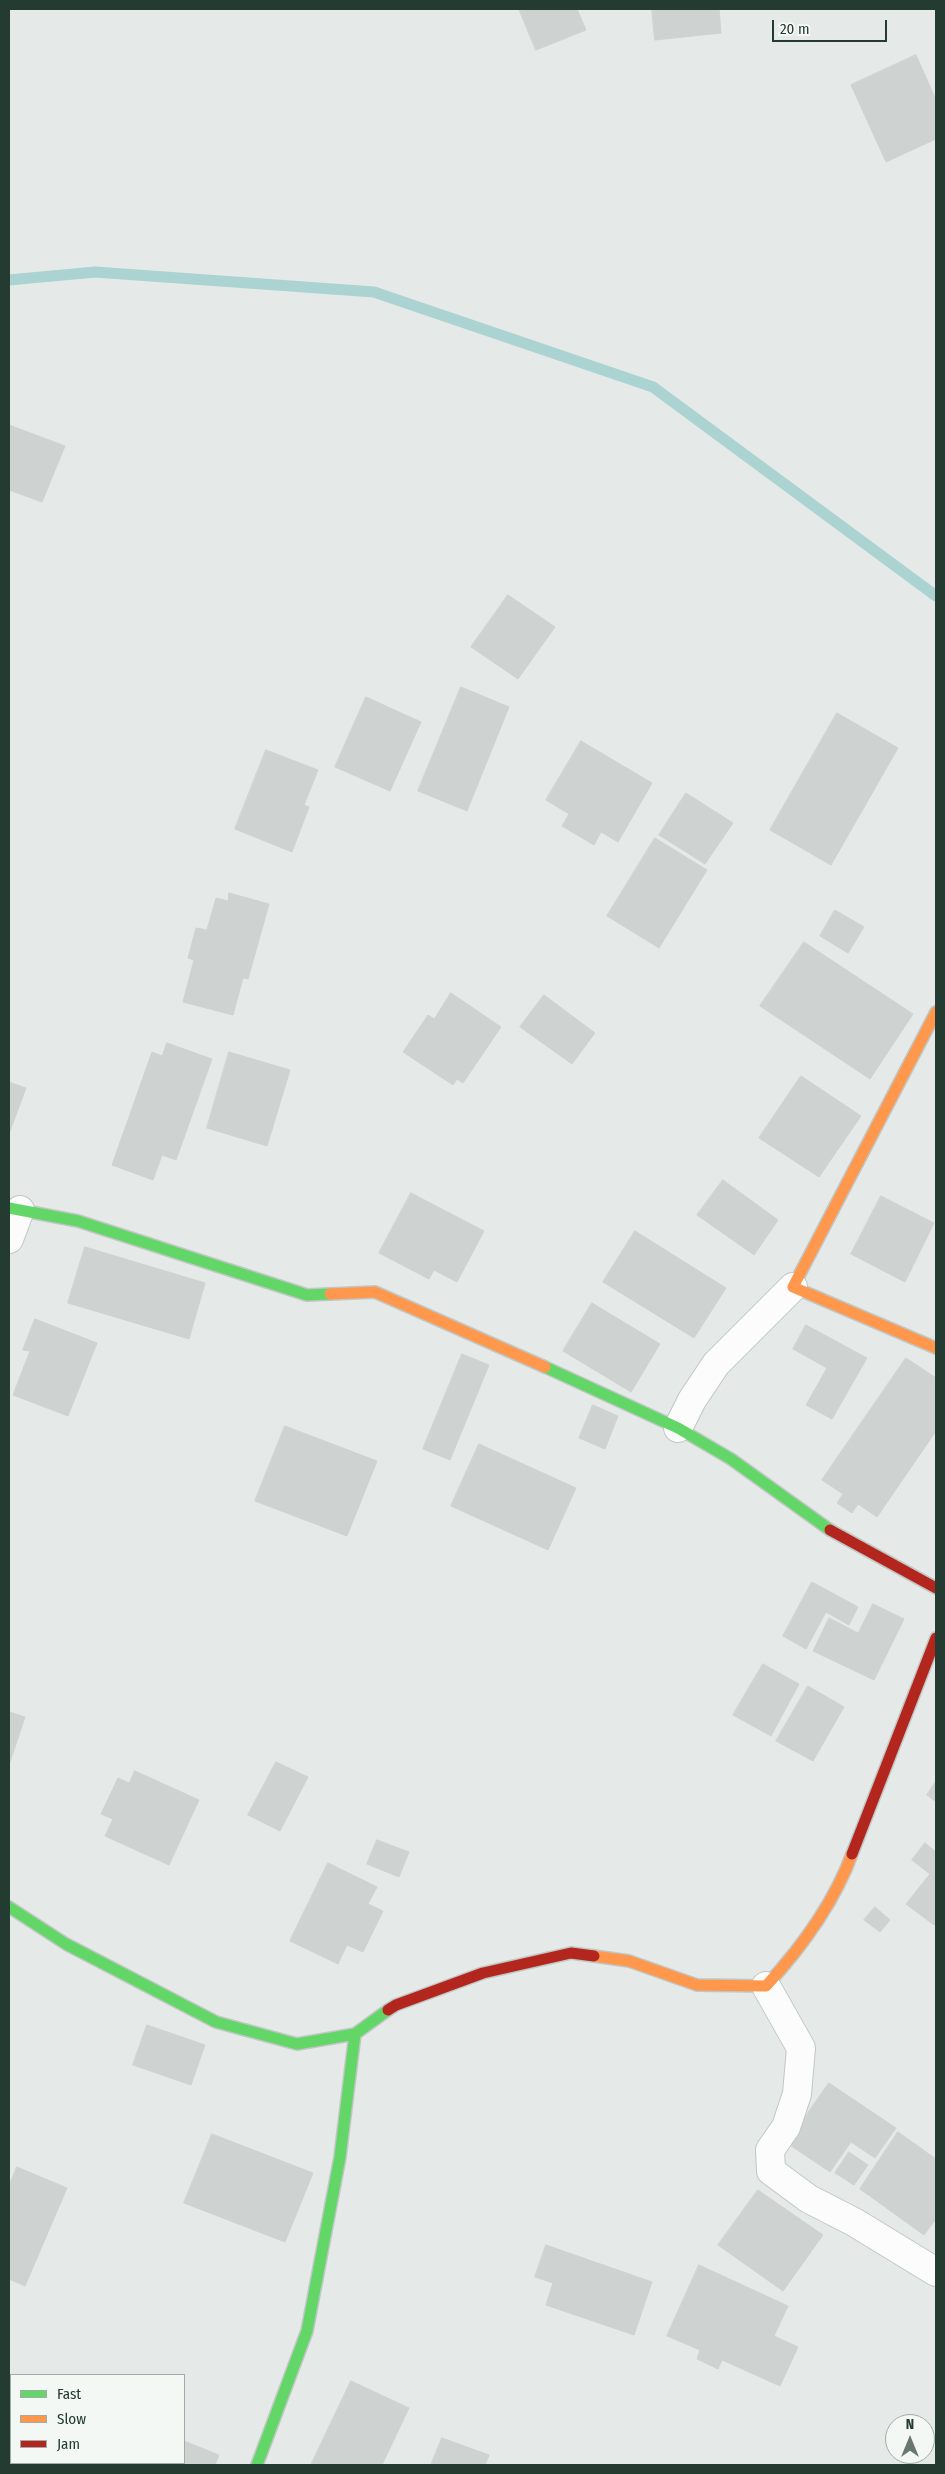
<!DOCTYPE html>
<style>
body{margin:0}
#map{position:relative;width:945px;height:2474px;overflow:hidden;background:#e5e9e7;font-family:"Fira Sans Condensed",sans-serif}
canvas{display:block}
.frame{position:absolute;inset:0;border:10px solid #243b31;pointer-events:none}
.legend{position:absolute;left:10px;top:2374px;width:175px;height:90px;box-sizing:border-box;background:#f3f8f5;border:1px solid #a0aca7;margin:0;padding:6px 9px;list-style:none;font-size:15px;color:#243b31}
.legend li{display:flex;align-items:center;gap:10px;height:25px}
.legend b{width:25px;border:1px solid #a0aca7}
.north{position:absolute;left:885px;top:2414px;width:50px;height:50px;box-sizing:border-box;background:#f3f8f5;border:1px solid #a0aca7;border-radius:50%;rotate:0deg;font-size:14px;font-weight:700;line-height:20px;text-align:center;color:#243b31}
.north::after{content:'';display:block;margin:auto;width:18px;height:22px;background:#687871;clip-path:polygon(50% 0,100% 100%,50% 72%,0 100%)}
.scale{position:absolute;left:772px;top:20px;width:115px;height:22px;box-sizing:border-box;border:2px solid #243b31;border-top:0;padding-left:6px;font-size:15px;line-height:18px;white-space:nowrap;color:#243b31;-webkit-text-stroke:4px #f3f8f5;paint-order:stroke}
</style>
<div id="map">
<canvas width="945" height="2474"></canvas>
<div class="frame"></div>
<ul class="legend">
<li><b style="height:6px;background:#63d668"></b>Fast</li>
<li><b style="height:6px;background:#ff974d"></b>Slow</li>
<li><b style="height:6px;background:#b3261e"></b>Jam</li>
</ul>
<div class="north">N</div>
<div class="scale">20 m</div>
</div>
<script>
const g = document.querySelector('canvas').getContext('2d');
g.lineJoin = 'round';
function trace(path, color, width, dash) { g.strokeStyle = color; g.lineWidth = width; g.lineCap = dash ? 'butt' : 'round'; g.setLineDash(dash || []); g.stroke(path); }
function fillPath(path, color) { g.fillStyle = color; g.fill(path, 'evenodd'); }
trace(new Path2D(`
 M 9,280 L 95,272 L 374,292 L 653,387 L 936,596`), '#aad3d2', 11);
const building = new Path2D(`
 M 519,9 L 577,9 L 586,30 L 536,50 Z
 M 652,9 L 719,9 L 721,33 L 655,40 Z
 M 916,55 L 936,100 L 936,139 L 886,162 L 851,85 Z
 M 9,425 L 65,446 L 42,502 L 9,490 Z
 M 508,595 L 555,627 L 518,679 L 471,647 Z
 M 461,687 L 509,707 L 467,811 L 418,791 Z
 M 366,697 L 421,722 L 390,791 L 335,767 Z
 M 837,713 L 898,748 L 831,865 L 770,830 Z
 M 581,741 L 652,783 L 618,842 L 601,832 L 594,845 L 562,826 L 569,814 L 546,800 Z
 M 266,750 L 318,770 L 304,805 L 309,807 L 292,852 L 235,829 Z
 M 686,793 L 733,823 L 705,864 L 659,835 Z
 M 655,838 L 707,870 L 659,948 L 607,916 Z
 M 229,893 L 269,904 L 248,979 L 243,978 L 233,1015 L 183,1002 L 194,960 L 188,958 L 196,928 L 207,930 L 216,898 L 228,901 Z
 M 835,910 L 864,927 L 848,953 L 820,936 Z
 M 804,942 L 913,1014 L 870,1079 L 760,1006 Z
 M 451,993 L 501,1027 L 463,1083 L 457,1079 L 453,1085 L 403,1052 L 428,1015 L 434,1019 Z
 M 544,995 L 595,1033 L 572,1064 L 520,1027 Z
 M 167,1043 L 212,1059 L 176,1160 L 162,1155 L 153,1180 L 112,1165 L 152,1052 L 162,1056 Z
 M 229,1052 L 290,1070 L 267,1146 L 207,1128 Z
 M 801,1076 L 861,1116 L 819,1177 L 759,1138 Z
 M 9,1082 L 26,1088 L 9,1134 Z
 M 723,1180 L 778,1220 L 754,1255 L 697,1215 Z
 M 411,1193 L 484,1231 L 457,1282 L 434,1270 L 429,1279 L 379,1253 Z
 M 881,1196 L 934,1223 L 905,1282 L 851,1254 Z
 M 635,1231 L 726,1288 L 694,1338 L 603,1282 Z
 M 85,1247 L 205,1283 L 189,1339 L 68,1303 Z
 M 592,1303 L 660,1344 L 631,1392 L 563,1351 Z
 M 35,1319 L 97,1343 L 68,1416 L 13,1395 L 30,1351 L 23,1350 Z
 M 806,1325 L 867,1358 L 832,1419 L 806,1405 L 827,1368 L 793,1349 Z
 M 462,1354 L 489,1365 L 450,1460 L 423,1449 Z
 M 906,1358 L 936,1378 L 936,1431 L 877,1517 L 858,1504 L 852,1513 L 837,1503 L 843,1494 L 822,1480 Z
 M 593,1405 L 618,1416 L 605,1449 L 579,1438 Z
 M 285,1426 L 377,1461 L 347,1536 L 255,1501 Z
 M 479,1444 L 576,1488 L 548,1550 L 451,1506 Z
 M 812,1582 L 858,1607 L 849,1625 L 826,1612 L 806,1649 L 783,1636 Z
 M 873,1604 L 904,1619 L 874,1680 L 813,1651 L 829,1618 L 858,1633 Z
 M 763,1664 L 799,1684 L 771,1736 L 733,1715 Z
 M 808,1686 L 844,1707 L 813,1761 L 776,1741 Z
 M 9,1712 L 25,1717 L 9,1765 Z
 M 276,1762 L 308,1777 L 280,1831 L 248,1815 Z
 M 135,1771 L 199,1800 L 169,1865 L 105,1836 L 113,1819 L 101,1814 L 118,1778 L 129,1783 Z
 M 936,1781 L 936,1802 L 927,1795 Z
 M 377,1840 L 409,1852 L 399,1877 L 367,1864 Z
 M 925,1843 L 936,1852 L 936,1923 L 934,1925 L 906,1904 L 930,1874 L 912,1860 Z
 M 328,1863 L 377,1887 L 368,1904 L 383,1911 L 363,1952 L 347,1945 L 338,1964 L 290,1941 Z
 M 875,1907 L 890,1920 L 880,1932 L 864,1920 Z
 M 147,2025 L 205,2045 L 191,2085 L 133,2065 Z
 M 829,2083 L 896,2128 L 875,2158 L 851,2142 L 830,2172 L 787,2143 Z
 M 898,2132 L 936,2159 L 936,2219 L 924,2235 L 860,2189 Z
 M 212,2134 L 313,2173 L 285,2242 L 184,2203 Z
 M 849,2152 L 868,2165 L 854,2185 L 835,2173 Z
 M 17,2167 L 67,2188 L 25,2286 L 9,2279 L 9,2186 Z
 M 758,2190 L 823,2235 L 783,2291 L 718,2245 Z
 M 546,2245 L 652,2282 L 634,2335 L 546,2305 L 553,2283 L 535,2277 Z
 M 699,2265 L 788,2306 L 774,2336 L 798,2347 L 780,2386 L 722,2360 L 718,2369 L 697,2359 L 700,2350 L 667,2336 Z
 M 351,2381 L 409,2408 L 382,2465 L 311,2465 Z
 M 11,2433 L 11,2463 L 80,2463 L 79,2465 L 9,2465 L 9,2440 Z
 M 442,2438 L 489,2455 L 485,2465 L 431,2465 Z
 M 184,2441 L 219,2455 L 215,2465 L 140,2465 L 141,2463 L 184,2463 Z`);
fillPath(building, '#ced2d0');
trace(building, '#ced2d0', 1);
const street = new Path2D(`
 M 9,1239 L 20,1210
 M 678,1428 L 692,1400 L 716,1364 L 793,1287
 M 766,1986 L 801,2048 L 797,2094 L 786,2127 L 770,2150 L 771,2171 L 809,2199 L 854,2222 L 936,2272`);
const fast = new Path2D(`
 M 9,1208 L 78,1221 L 307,1295 L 330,1294
 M 545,1367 L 678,1428 L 731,1459 L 830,1530
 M 9,1907 L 66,1944 L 216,2022 L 297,2044 L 355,2034 L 388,2010
 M 257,2465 L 307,2331 L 340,2157 L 355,2034`);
const slow = new Path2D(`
 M 936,1012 L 793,1287 L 936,1348
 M 330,1294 L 375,1292 L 545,1367
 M 594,1956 L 629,1961 L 697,1985 L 766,1986 C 801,1948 834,1903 852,1854`);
const jam = new Path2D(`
 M 830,1530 L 936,1588
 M 852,1854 L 936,1638
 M 388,2010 L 396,2005 L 483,1973 L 571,1953 L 594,1956`);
trace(street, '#c2c6c4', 30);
trace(fast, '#c0c7c4', 14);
trace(slow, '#c0c7c4', 14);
trace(jam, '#c0c7c4', 14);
trace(street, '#fbfcfb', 28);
trace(fast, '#63d668', 11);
trace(slow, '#ff974d', 11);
trace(jam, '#b3261e', 11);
</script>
